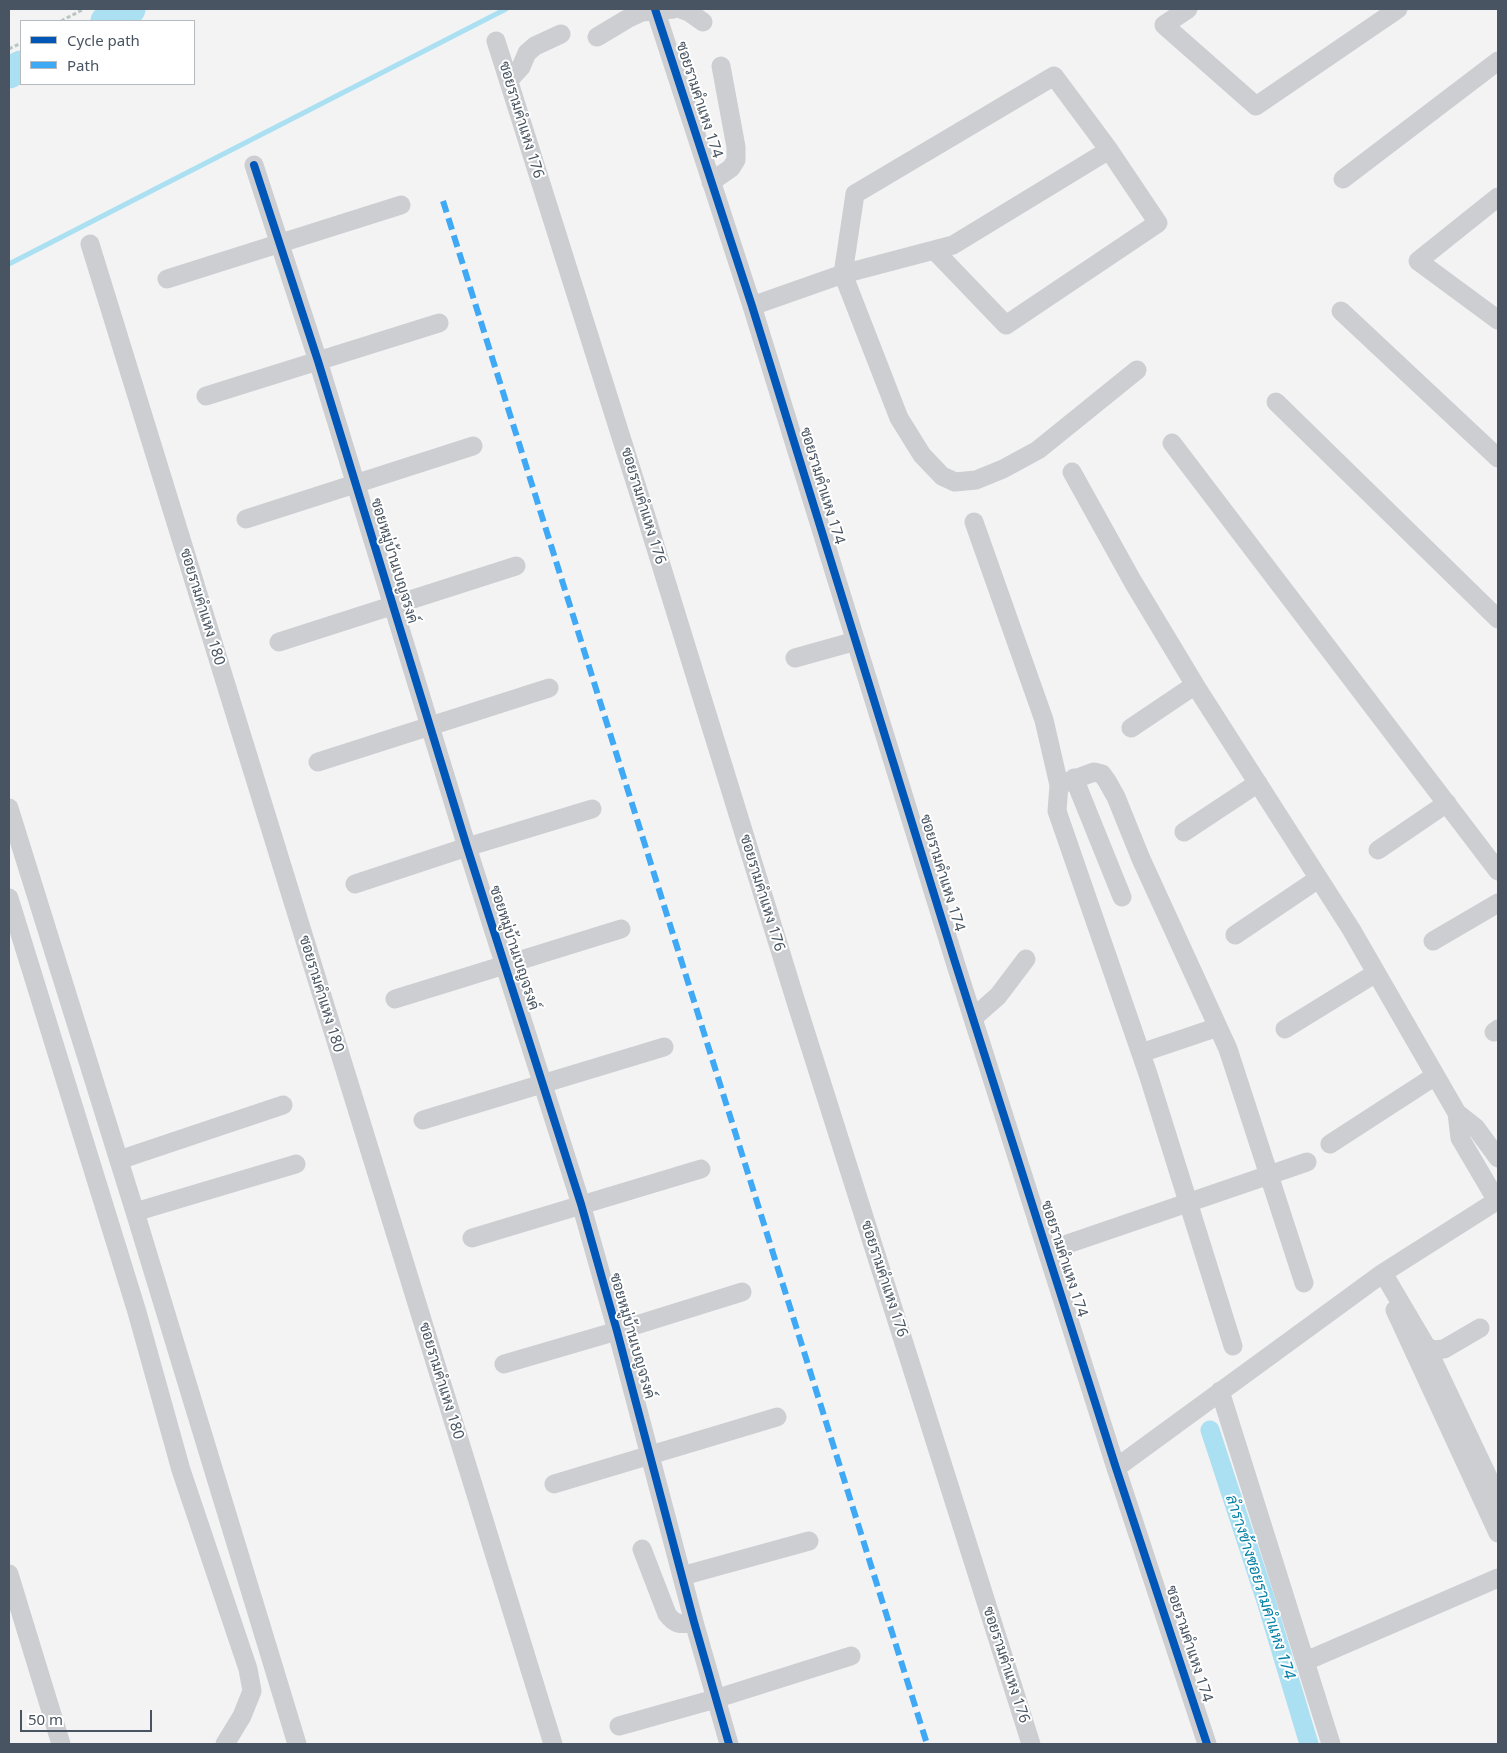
<!DOCTYPE html>
<meta charset="utf-8">
<style>
body{margin:0}
#map{position:relative;width:1507px;height:1753px;overflow:hidden;background:#f3f3f3;font-family:"Noto Sans",sans-serif}
canvas{display:block}
.frame{position:absolute;inset:0;border:10px solid #485461;pointer-events:none}
.legend{position:absolute;left:20px;top:20px;width:175px;height:65px;box-sizing:border-box;background:#fff;border:1px solid #b6bbc0;margin:0;padding:6px 9px;list-style:none;font-size:15px;color:#485461}
.legend li{display:flex;align-items:center;gap:10px;height:25px}
.legend b{width:25px;border:1px solid #b6bbc0}
.scale{position:absolute;left:20px;top:1710px;width:132px;height:22px;box-sizing:border-box;border:2px solid #485461;border-top:0;padding-left:6px;font-size:15px;line-height:18px;white-space:nowrap;color:#485461;-webkit-text-stroke:4px #fff;paint-order:stroke}
</style>
<div id="map">
<canvas width="1507" height="1753"></canvas>
<div class="frame"></div>
<ul class="legend">
<li><b style="height:6px;background:#0057b8"></b>Cycle path</li>
<li><b style="height:6px;background:#3fa9f5"></b>Path</li>
</ul>
<div class="scale">50 m</div>
</div>
<script>
const g = document.querySelector('canvas').getContext('2d');
g.lineJoin = 'round';
function trace(path, color, width, dash) { g.strokeStyle = color; g.lineWidth = width; g.lineCap = dash ? 'butt' : 'round'; g.setLineDash(dash || []); g.stroke(path); }
function write(font, color, halo, rows, align = 'center') {
  g.font = font + ' "Noto Sans",Sarabun,sans-serif'; g.lineWidth = 4; g.setLineDash([]); g.textBaseline = 'middle'; g.strokeStyle = halo; g.fillStyle = color; for (const [text, x, y, turn = 0] of rows) {
    g.save(); g.translate(x, y); g.rotate((+turn || 0) * Math.PI / 180); g.textAlign = isNaN(turn) ? turn : align; if (halo) g.strokeText(text, 0, 0); g.fillText(text, 0, 0); g.restore();
  }
}
trace(new Path2D(`
 M 9,264 L 506,9`), '#aae0f2', 5);
trace(new Path2D(`
 M 1210,1430 L 1266,1601 L 1309,1744`), '#aae0f2', 19);
trace(new Path2D(`
 M 106,21 L 130,9
 M 9,73 L 21,66`), '#aae0f2', 31);
trace(new Path2D(`
 M 61,21 L 84,9
 M 9,49 L 21,43`), '#b9c6c3', 3, [4, 2.5]);
trace(new Path2D(`
 M 655,9 L 752,306 L 955,962 L 1116,1468 L 1207,1744
 M 681,9 L 689,12 L 703,22
 M 1188,9 L 1164,25 L 1256,106 L 1398,9
 M 597,37 L 627,19 L 642,12 L 674,9
 M 496,41 L 645,513 L 796,1002 L 1031,1744
 M 1054,76 L 1109,150 L 953,245 L 843,274 L 855,194 Z
 M 509,80 L 521,67 L 527,53 L 535,46 L 561,34
 M 254,165 L 318,361 L 467,847 L 581,1204 L 617,1331 L 694,1622 L 729,1744
 M 1343,179 L 1498,61
 M 711,182 L 731,168 L 736,160 L 736,147 L 721,66
 M 1498,197 L 1418,261 L 1498,320
 M 90,244 L 553,1744
 M 934,250 L 1006,325 L 1158,223 L 1109,150
 M 167,279 L 401,205
 M 752,306 L 843,274 L 899,418 L 922,455 L 942,476 L 955,482 L 976,480 L 1003,469 L 1038,450 L 1137,370
 M 1341,311 L 1498,458
 M 206,396 L 439,323
 M 1276,402 L 1498,619
 M 1172,443 L 1498,871
 M 1072,472 L 1133,582 L 1195,685 L 1351,929 L 1457,1113 L 1476,1128 L 1498,1158
 M 246,519 L 473,446
 M 974,522 L 1044,720 L 1059,785 L 1057,811 L 1148,1074 L 1233,1346
 M 279,642 L 516,566
 M 795,658 L 856,641
 M 1131,728 L 1195,685
 M 318,762 L 549,688
 M 1074,778 L 1122,897
 M 1059,785 L 1094,772 L 1102,774 L 1107,781 L 1116,797 L 1141,859 L 1228,1049 L 1304,1283
 M 9,808 L 135,1212 L 297,1744
 M 1184,832 L 1258,783
 M 1378,850 L 1447,803
 M 355,884 L 467,847 L 592,809
 M 9,898 L 137,1312 L 181,1470 L 248,1669 L 252,1691 L 242,1716 L 225,1744
 M 1235,935 L 1318,879
 M 1433,941 L 1498,903
 M 395,999 L 621,929
 M 973,1018 L 998,996 L 1026,959
 M 1285,1029 L 1376,973
 M 1494,1032 L 1498,1029
 M 1141,1053 L 1218,1027
 M 1457,1113 L 1460,1138 L 1497,1201
 M 423,1120 L 664,1047
 M 1330,1144 L 1435,1076
 M 119,1160 L 283,1105
 M 135,1212 L 296,1164
 M 472,1238 L 701,1169
 M 1047,1251 L 1307,1162
 M 1383,1273 L 1426,1346 L 1433,1350 L 1444,1349 L 1480,1328
 M 1395,1310 L 1498,1533
 M 1426,1346 L 1498,1498
 M 504,1364 L 617,1331 L 742,1292
 M 1220,1391 L 1331,1744
 M 1116,1468 L 1383,1273 L 1498,1200
 M 554,1484 L 777,1417
 M 642,1549 L 667,1614 C 675,1625 681,1625 694,1622
 M 9,1574 L 61,1744
 M 682,1576 L 809,1541
 M 1306,1661 L 1498,1578
 M 619,1726 L 715,1699 L 851,1656`), '#ccced2', 19);
trace(new Path2D(`
 M 443,201 L 927,1744`), '#3fa9f5', 6, [12, 6]);
trace(new Path2D(`
 M 655,9 L 752,306 L 955,962 L 1116,1468 L 1207,1744
 M 254,165 L 318,361 L 467,847 L 581,1204 L 617,1331 L 694,1622 L 729,1744`), '#0057b8', 8);
write('15px', '#485461', '#fff', [
 ["ซอยรามคำแหง 174",699,100,72],
 ["ซอยรามคำแหง 176",521,120,73],
 ["ซอยรามคำแหง 174",822,486,73],
 ["ซอยรามคำแหง 176",643,506,73],
 ["ซอยหมู่บ้านเบญจรงค์",394,561,73],
 ["ซอยรามคำแหง 180",202,607,73],
 ["ซอยรามคำแหง 174",942,873,73],
 ["ซอยรามคำแหง 176",762,893,73],
 ["ซอยหมู่บ้านเบญจรงค์",514,948,72],
 ["ซอยรามคำแหง 180",321,994,73],
 ["ซอยรามคำแหง 174",1064,1259,72],
 ["ซอยรามคำแหง 176",884,1279,72],
 ["ซอยหมู่บ้านเบญจรงค์",632,1336,74],
 ["ซอยรามคำแหง 180",441,1381,73],
 ["ซอยรามคำแหง 174",1189,1644,72],
 ["ซอยรามคำแหง 176",1006,1665,72]
]);
write('italic 16px', '#0580a7', '#fff', [
 ["ลำรางข้างซอยรามคำแหง 174",1260,1587,72]
]);
</script>
